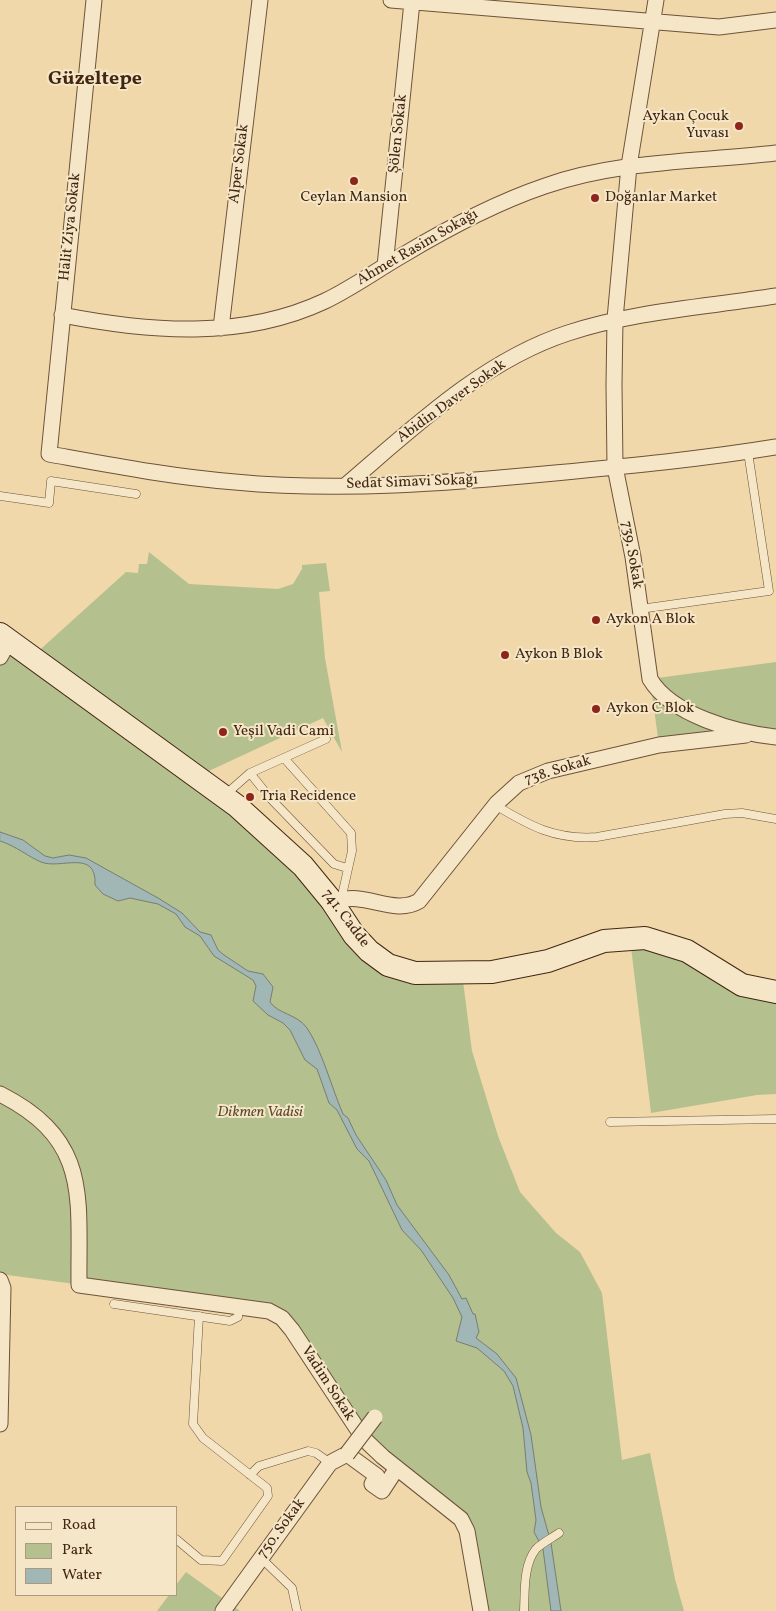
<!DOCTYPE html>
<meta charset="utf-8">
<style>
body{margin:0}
#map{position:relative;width:776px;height:1611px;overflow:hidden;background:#f0d8ab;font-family:Vollkorn,serif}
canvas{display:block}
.legend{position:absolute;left:15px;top:1506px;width:162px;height:90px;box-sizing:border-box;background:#f5e6c8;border:1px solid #ad997f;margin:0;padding:6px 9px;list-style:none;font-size:15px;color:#422611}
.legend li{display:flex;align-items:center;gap:10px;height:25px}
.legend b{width:25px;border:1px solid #ad997f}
</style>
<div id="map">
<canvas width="776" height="1611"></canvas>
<ul class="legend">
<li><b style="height:6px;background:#f5e6c8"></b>Road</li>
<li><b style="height:14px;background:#b4c08e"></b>Park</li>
<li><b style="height:14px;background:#a0b7b5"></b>Water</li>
</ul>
</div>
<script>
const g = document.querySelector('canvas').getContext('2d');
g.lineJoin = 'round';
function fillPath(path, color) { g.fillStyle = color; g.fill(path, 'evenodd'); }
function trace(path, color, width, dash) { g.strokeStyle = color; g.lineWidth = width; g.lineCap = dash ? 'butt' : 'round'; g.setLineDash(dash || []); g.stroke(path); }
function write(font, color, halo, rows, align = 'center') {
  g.font = font + ' Vollkorn,serif'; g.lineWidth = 4; g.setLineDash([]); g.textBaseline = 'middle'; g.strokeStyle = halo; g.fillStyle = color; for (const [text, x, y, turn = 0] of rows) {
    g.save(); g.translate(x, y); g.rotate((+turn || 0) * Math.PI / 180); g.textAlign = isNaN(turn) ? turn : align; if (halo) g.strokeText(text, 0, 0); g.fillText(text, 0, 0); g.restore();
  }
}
fillPath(new Path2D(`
 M 149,552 L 189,584 L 278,589 L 293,584 L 302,569 L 302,565 L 326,563 L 330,591 L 319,592 L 325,658 L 342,752 L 323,718 L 198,776 L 223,796 L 369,951 L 462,973 L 472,1051 L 498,1136 L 520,1192 L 556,1233 L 580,1252 L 602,1293 L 622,1460 L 650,1453 L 675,1579 L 684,1611 L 481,1611 L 467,1531 L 383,1457 L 281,1318 L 90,1286 L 0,1274 L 0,634 L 33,656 L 126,572 L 138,573 L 139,564 L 147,564 Z
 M 776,662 L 776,737 L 659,745 L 650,679 Z
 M 630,939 L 776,992 L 776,1094 L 757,1095 L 651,1113 Z
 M 186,1572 L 240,1611 L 157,1611 L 169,1595 L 176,1595 L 176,1585 Z`), '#b4c08e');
const water = new Path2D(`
 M 0,832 L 23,840 L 45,856 L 53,858 L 69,855 L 86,858 L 158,898 L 182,913 L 200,932 L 211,935 L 218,950 L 224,955 L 248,971 L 263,974 L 273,987 L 270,1002 C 278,1014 297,1014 307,1028 C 322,1050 332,1089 343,1114 L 348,1118 L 356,1135 L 386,1180 L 397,1205 L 449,1275 L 462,1299 L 466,1298 L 473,1314 L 475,1314 L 479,1332 L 476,1338 L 497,1354 L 516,1378 L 531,1435 L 541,1507 L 551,1543 L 561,1611 L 551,1611 L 543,1549 L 534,1532 L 536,1520 L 531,1483 L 527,1472 L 523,1428 L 513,1386 L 504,1371 L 477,1348 L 456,1341 L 462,1317 L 453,1298 L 421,1250 L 402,1230 L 369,1161 L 357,1149 L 337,1110 L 329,1103 L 317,1069 L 305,1060 L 290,1030 L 283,1023 L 268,1015 L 253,1001 L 256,986 L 253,980 L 214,956 L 200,936 L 185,927 L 176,914 L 158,904 L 130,898 L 118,901 L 103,894 L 95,885 C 97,848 60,870 41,862 C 27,856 16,846 0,841 Z`);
fillPath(water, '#a0b7b5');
trace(water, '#7a7d73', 1);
const lane = new Path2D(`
 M 0,496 L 49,503 L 51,481 L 136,494
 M 640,609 L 769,591 L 748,452
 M 284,758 L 351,833 L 352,851 L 341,900
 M 250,773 L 270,798 L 334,864 L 347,868
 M 225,795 L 250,773 L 326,739
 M 495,805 C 530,826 555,840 597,837 L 725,814 L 742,813 L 776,819
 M 610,1122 L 776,1119
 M 114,1304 L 230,1321 L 238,1317 L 239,1307
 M 250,1475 L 259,1466 L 308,1451 L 316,1453 L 330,1463
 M 176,1539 L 201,1560 L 222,1561 L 268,1496 L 267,1488 L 203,1438 L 193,1424 L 199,1316
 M 261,1558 L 292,1588 L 297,1611
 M 524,1611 C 525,1592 523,1565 536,1549 C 542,1543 552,1538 559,1533`);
const street = new Path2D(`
 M 94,0 L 49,454 C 110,465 172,477 235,482 C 341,492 449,483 555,473 C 629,466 703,459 776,447
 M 391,0 L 719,27 L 776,20
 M 656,0 L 629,166 L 615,319 L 614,385 L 615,467 L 633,557 L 650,679 C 671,715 737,733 776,737
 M 385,266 L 412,2
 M 62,315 C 149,332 242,340 325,301 C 352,288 377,270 403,255 C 448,228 495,203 545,186 C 619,160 699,162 776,153
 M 221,328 L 260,0
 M 345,486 C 412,429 482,361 568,333 C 635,311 707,307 776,296
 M 0,657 L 10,639
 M 334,907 L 338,901 C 364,891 394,916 419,901 L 497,803 L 519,783 L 548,771 L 659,745 L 746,735
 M 0,1094 C 91,1140 78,1197 79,1285 L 269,1311 L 282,1318 L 292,1330 L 364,1439 L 383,1457 L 461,1519 L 467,1531 L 481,1611
 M 0,1280 L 3,1288 L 0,1424
 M 223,1611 L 330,1463 L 347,1454 L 377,1476 L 372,1484 L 382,1491 L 397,1468`);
const secondary = new Path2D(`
 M 0,634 L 237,806 L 303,866 L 331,900 L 354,935 L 369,951 L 388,965 L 415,973 L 492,972 L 548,961 L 604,941 L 645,938 L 687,951 L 742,985 L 776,992`);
trace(lane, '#6e5238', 9);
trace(street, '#6e5238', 17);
trace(secondary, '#422611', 24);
trace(lane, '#f5e6c8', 8);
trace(street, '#f5e6c8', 15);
trace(secondary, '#f5e6c8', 22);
const streetBridge = new Path2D(`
 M 347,1454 L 375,1417`);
trace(streetBridge, '#6e5238', 17, []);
trace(streetBridge, '#f5e6c8', 15);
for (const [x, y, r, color] of [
 [739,126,5,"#8f2418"],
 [354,181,5,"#8f2418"],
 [595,198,5,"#8f2418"],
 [596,620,5,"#8f2418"],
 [505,655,5,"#8f2418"],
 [596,709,5,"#8f2418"],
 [223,732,5,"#8f2418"],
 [250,797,5,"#8f2418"]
]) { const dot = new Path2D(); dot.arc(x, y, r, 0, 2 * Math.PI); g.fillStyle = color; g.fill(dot); trace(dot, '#f5e6c8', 2); }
write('15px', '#422611', '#f5e6c8', [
 ["Aykan Çocuk",729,117,"right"],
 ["Yuvası",729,134,"right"],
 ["Ceylan Mansion",354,198,"center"],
 ["Doğanlar Market",605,198],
 ["Aykon A Blok",606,620],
 ["Aykon B Blok",515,655],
 ["Aykon C Blok",606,709],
 ["Yeşil Vadi Cami",233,732],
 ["Tria Recidence",260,797]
], 'left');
write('15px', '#422611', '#f5e6c8', [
 ["Şölen Sokak",399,134,-84],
 ["Alper Sokak",240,164,-83],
 ["Halit Ziya Sokak",71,227,-84],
 ["Ahmet Rasim Sokağı",418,248,-30],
 ["Abidin Daver Sokak",452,402,-36],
 ["Sedat Simavi Sokağı",412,483,-2],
 ["739. Sokak",631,555,80],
 ["738. Sokak",558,771,-17],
 ["741. Cadde",345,919,53],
 ["Vadim Sokak",327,1384,57],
 ["750. Sokak",282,1529,-54]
]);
write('italic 15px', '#5e4c30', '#f5e6c8', [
 ["Dikmen Vadisi",260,1113]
]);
write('bold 20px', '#422611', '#f5e6c8', [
 ["Güzeltepe",95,80]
]);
</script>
